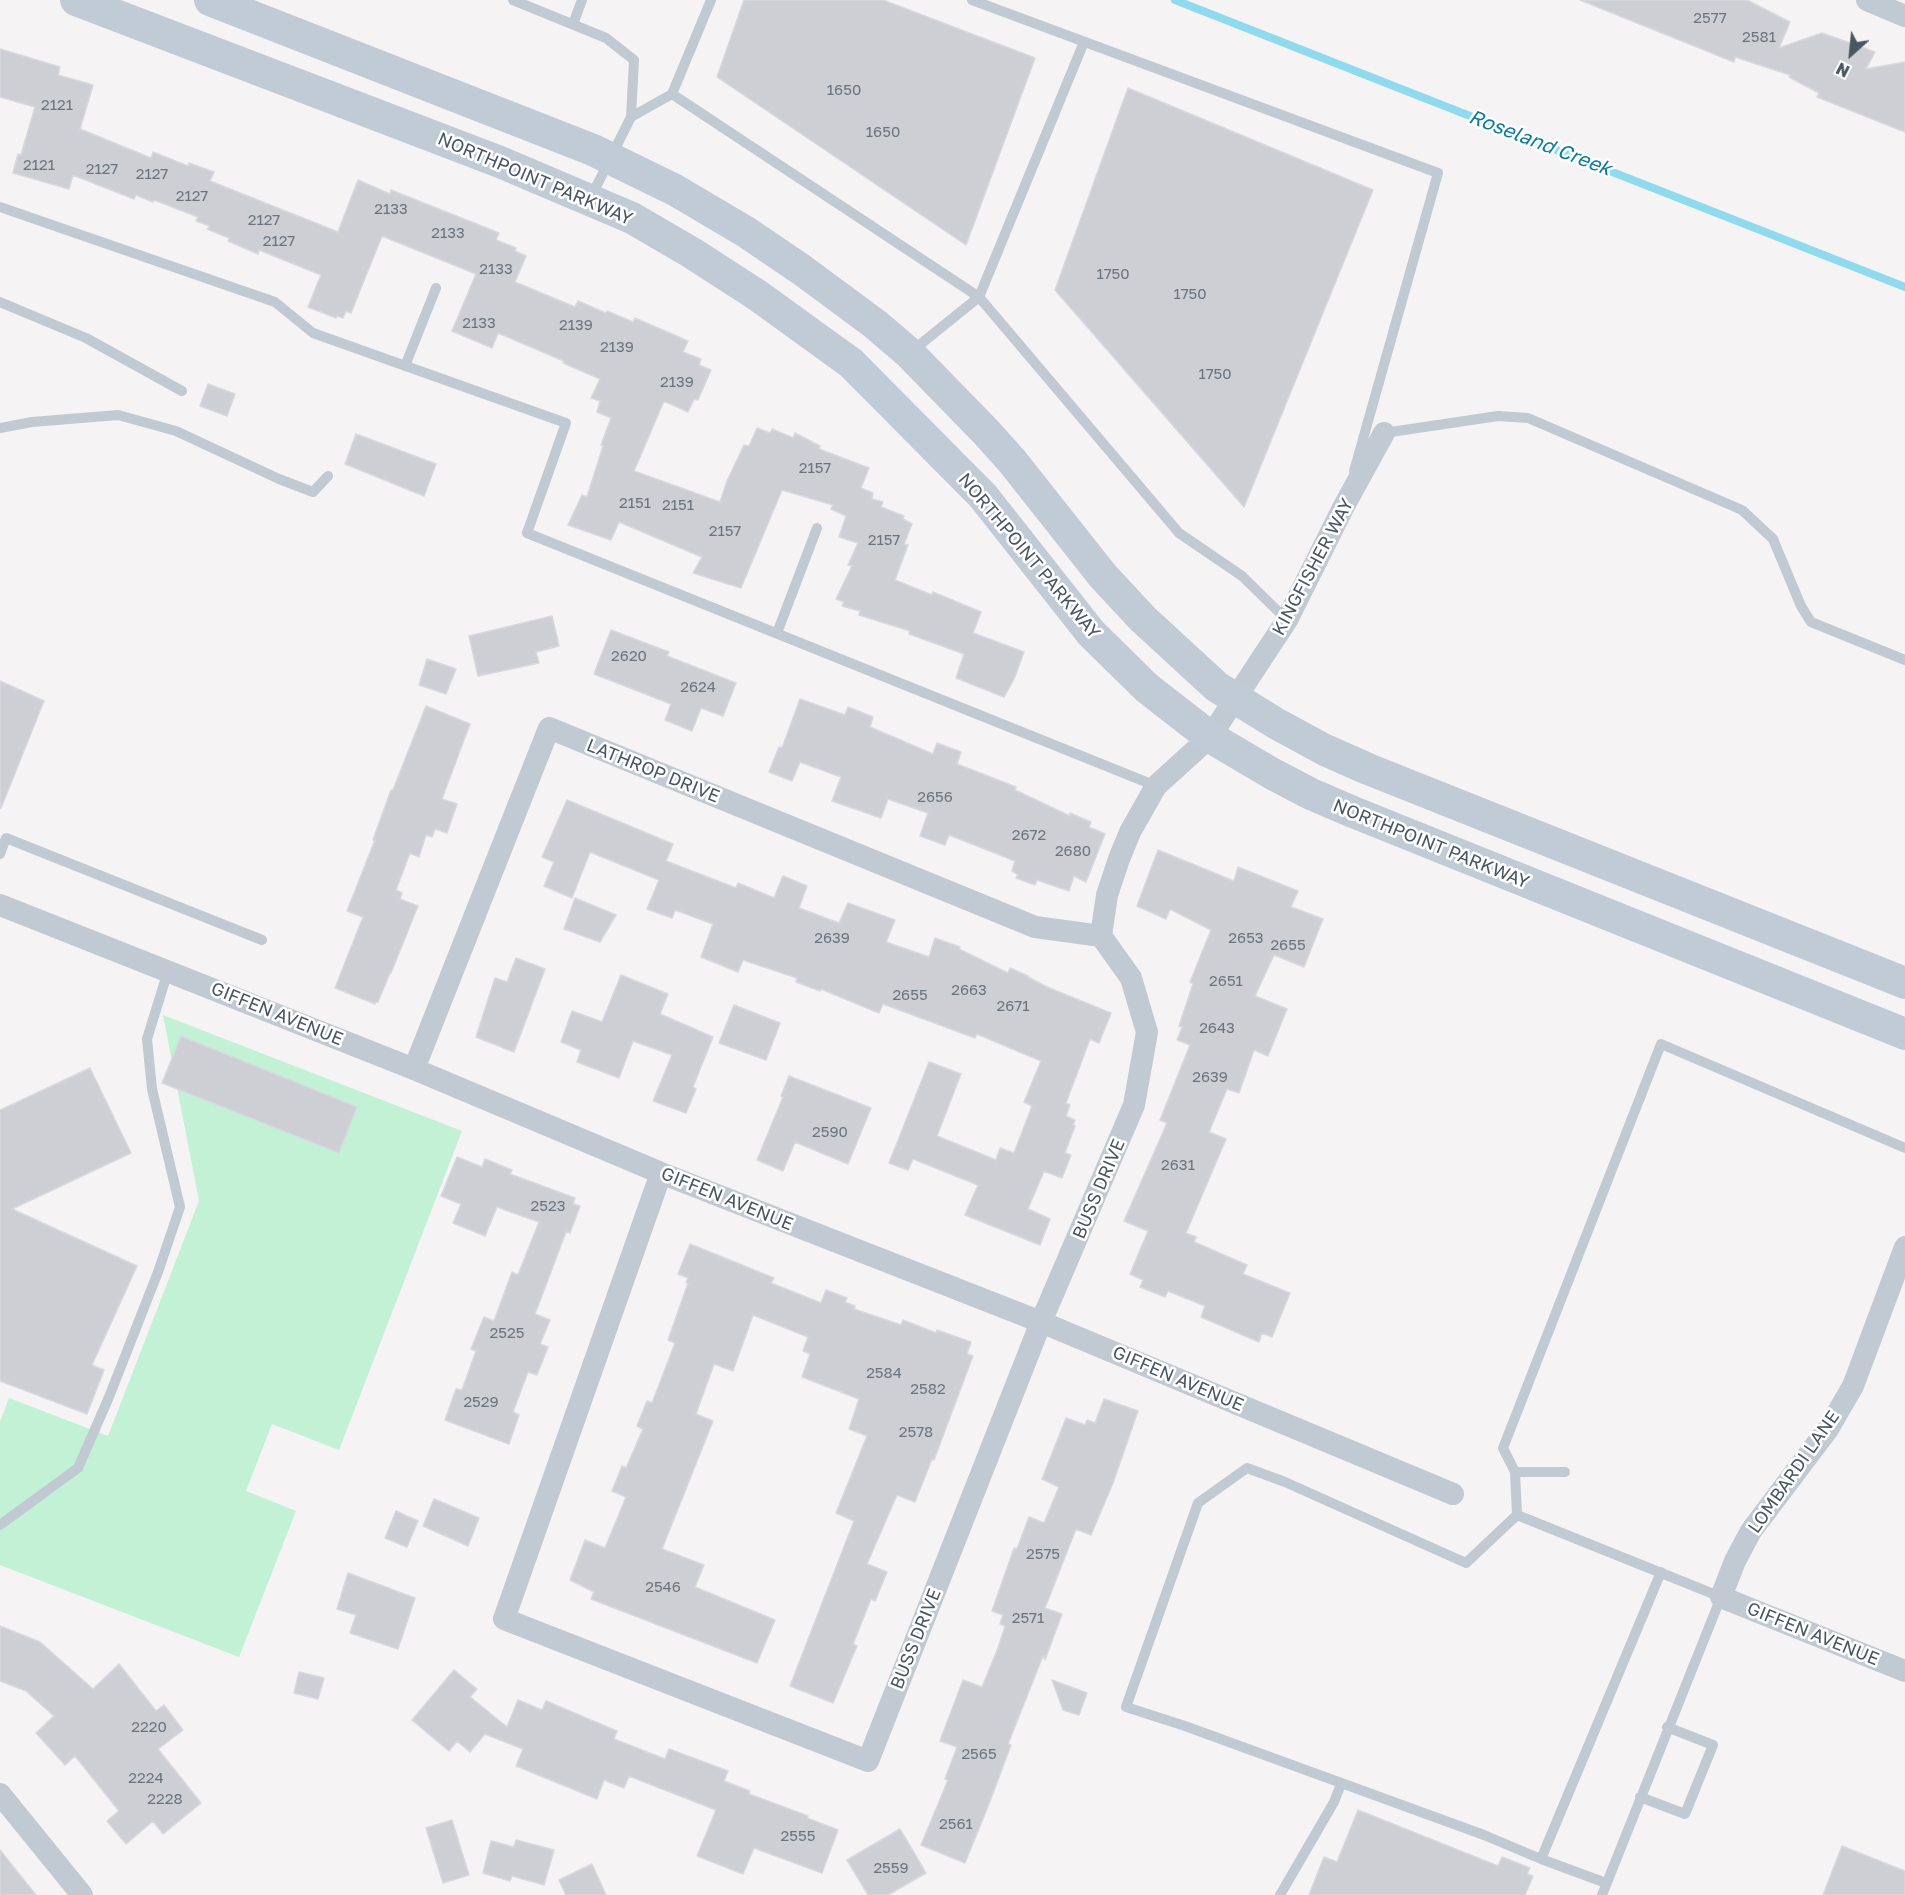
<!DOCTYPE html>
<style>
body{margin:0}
#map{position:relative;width:1905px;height:1895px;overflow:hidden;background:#f5f3f3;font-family:"Golos Text",sans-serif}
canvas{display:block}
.north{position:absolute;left:1821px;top:24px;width:60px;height:60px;-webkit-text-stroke:4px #fff;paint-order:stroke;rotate:207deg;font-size:16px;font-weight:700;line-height:24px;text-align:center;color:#4a5661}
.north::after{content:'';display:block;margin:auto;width:21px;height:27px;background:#4a5661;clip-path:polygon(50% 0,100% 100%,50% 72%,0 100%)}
</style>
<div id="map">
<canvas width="1905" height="1895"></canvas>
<div class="north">N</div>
</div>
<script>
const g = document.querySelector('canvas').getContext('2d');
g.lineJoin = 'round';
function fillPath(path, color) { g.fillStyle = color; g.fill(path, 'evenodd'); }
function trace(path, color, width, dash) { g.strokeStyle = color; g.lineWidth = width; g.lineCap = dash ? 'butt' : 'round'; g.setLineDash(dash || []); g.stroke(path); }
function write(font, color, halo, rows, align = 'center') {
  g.font = font + ' "Golos Text",sans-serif'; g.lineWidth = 5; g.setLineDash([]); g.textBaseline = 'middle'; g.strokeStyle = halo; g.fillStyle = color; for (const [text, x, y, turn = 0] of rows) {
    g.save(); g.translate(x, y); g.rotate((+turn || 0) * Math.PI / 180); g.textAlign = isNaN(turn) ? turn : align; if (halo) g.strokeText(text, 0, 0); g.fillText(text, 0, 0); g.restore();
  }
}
fillPath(new Path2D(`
 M 163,1015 L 462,1131 L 339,1450 L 272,1424 L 246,1491 L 296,1511 L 239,1657 L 0,1565 L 0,1422 L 9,1398 L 108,1436 L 199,1201 Z`), '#c3f1d5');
trace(new Path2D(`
 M 1175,0 L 1905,287`), '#90daee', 8);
const building = new Path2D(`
 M 744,0 L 883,0 L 1035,58 L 966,245 L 717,77 Z
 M 1580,0 L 1747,0 L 1790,22 L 1779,48 L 1822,33 L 1875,52 L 1866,69 L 1905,62 L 1905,132 L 1817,97 L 1819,93 L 1789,77 L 1790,75 L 1735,57 L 1734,62 Z
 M 0,49 L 60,67 L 58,75 L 93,85 L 80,129 L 151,158 L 153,152 L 188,166 L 189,163 L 214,172 L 210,181 L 338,232 L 358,180 L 390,194 L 391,190 L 499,233 L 496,240 L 516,248 L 515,251 L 526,256 L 515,282 L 575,307 L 578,301 L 606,313 L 607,311 L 633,322 L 635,318 L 688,341 L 683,352 L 701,359 L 699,365 L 711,370 L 698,400 L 694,399 L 688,412 L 664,401 L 634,471 L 720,502 L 727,481 L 744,445 L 749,446 L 757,428 L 770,433 L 772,429 L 793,438 L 795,433 L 820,446 L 819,449 L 869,468 L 861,488 L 873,493 L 872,499 L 883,502 L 881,507 L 904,516 L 903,519 L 912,524 L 904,544 L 908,545 L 895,580 L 932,595 L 933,592 L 981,612 L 973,633 L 1024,652 L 1014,679 L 1004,697 L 956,678 L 964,654 L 909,634 L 910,631 L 859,615 L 860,611 L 842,606 L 844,602 L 836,599 L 852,566 L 848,565 L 858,543 L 839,537 L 846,516 L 831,509 L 833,505 L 782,490 L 741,588 L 693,573 L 702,557 L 619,522 L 611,540 L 568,525 L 582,495 L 587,497 L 603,446 L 601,445 L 611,418 L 597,412 L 600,401 L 591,398 L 600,379 L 563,363 L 564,361 L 498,333 L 492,348 L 452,331 L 476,274 L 382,236 L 351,313 L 346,311 L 343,318 L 337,316 L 336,318 L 308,307 L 321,275 L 259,250 L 258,254 L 228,241 L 229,238 L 207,229 L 210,226 L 196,221 L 198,217 L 154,200 L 153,202 L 136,195 L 134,199 L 73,175 L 69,189 L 13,173 L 18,154 L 21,155 L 35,107 L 0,97 Z
 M 1128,88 L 1373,190 L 1244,507 L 1055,290 Z
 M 208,384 L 235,394 L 227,416 L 200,406 Z
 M 356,434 L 436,464 L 424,496 L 345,464 Z
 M 552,616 L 559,646 L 536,652 L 539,663 L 478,676 L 469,636 Z
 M 611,630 L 669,652 L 667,656 L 736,683 L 723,716 L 701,708 L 692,731 L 665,720 L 671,704 L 594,674 Z
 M 427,659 L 456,669 L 446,694 L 419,685 Z
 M 0,681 L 44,701 L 1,808 L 0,808 Z
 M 800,699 L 845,715 L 848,707 L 873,717 L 870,727 L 933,754 L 937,743 L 961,752 L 957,764 L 1016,787 L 1015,790 L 1070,816 L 1070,813 L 1091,822 L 1089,827 L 1105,834 L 1086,882 L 1074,876 L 1069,891 L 1037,880 L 1035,885 L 1016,878 L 1018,875 L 1012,871 L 1015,861 L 949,835 L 945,845 L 920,836 L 928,813 L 888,799 L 881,818 L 832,801 L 841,777 L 800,762 L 792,781 L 769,772 L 779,747 L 782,748 Z
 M 426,706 L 470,724 L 442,799 L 457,804 L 447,833 L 435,829 L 432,837 L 426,835 L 419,857 L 410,853 L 396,890 L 402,893 L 400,899 L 418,906 L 391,973 L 390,973 L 378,1002 L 376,1002 L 375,1004 L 335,988 L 363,917 L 347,911 L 375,840 L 373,840 L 391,790 L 393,790 Z
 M 567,800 L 673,844 L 666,861 L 736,888 L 738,883 L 774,898 L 783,876 L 807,886 L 799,908 L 839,923 L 848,903 L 895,920 L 886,942 L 929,957 L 935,938 L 960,947 L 959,949 L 1008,973 L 1010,968 L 1028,976 L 1028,977 L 1047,987 L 1111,1013 L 1099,1043 L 1090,1039 L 1066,1103 L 1070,1105 L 1066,1116 L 1075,1120 L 1073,1125 L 1075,1126 L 1065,1153 L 1071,1155 L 1062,1178 L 1044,1171 L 1028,1209 L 1050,1219 L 1040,1245 L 965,1215 L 978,1185 L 913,1159 L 908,1170 L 889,1163 L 929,1062 L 961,1074 L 937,1136 L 996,1160 L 1000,1148 L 1014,1153 L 1032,1106 L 1024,1102 L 1041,1061 L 977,1034 L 975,1038 L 883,1004 L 879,1013 L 821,989 L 820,991 L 796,982 L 797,978 L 743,960 L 738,972 L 701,957 L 713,924 L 675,910 L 672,918 L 647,909 L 659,880 L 590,852 L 572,898 L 544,886 L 554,862 L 542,857 Z
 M 1158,850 L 1234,881 L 1238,867 L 1298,891 L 1291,907 L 1323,919 L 1304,967 L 1274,955 L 1255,996 L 1287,1009 L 1268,1056 L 1254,1050 L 1239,1093 L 1227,1089 L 1209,1132 L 1226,1139 L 1186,1233 L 1196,1237 L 1194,1242 L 1247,1265 L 1243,1274 L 1290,1293 L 1272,1337 L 1262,1333 L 1259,1342 L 1201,1317 L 1205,1306 L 1168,1291 L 1165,1297 L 1140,1287 L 1143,1280 L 1130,1274 L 1148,1231 L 1124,1221 L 1167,1123 L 1160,1120 L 1190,1045 L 1177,1040 L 1182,1027 L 1179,1026 L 1193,984 L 1190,982 L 1211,930 L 1170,909 L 1166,919 L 1137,906 Z
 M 575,898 L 616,915 L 600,942 L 564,929 Z
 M 516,958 L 545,969 L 514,1052 L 476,1037 L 495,978 L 507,982 Z
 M 621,975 L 668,994 L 660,1014 L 713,1037 L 693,1087 L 696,1089 L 686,1113 L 653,1101 L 672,1055 L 633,1041 L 619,1078 L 577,1062 L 581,1050 L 561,1042 L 572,1011 L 602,1022 Z
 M 734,1005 L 780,1023 L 766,1060 L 719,1043 Z
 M 181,1036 L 357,1107 L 339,1153 L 162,1083 Z
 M 90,1068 L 131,1153 L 12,1209 L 137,1266 L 92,1365 L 104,1370 L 87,1414 L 0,1381 L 0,1110 Z
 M 789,1076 L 871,1108 L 848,1164 L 795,1142 L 783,1171 L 757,1160 L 783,1097 L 781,1096 Z
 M 457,1157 L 482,1167 L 485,1159 L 512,1170 L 510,1174 L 575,1198 L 573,1204 L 580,1206 L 570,1233 L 566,1232 L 535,1314 L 550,1320 L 540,1344 L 548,1347 L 537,1375 L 528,1372 L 513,1412 L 519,1415 L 509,1444 L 445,1420 L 456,1389 L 462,1390 L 476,1351 L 471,1349 L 484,1317 L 494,1321 L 512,1272 L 518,1275 L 539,1222 L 497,1207 L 485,1236 L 453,1223 L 461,1204 L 441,1196 Z
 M 690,1244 L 774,1278 L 771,1283 L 821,1303 L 826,1290 L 847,1298 L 845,1302 L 855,1306 L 854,1309 L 901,1325 L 903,1320 L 936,1333 L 937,1330 L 971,1342 L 967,1354 L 973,1356 L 934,1460 L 932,1459 L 915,1502 L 897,1495 L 867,1564 L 887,1572 L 875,1601 L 871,1599 L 853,1644 L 857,1646 L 833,1703 L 790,1686 L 854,1521 L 836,1513 L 867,1436 L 849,1429 L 859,1399 L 802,1377 L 810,1354 L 803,1351 L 808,1337 L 753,1315 L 733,1371 L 714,1364 L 696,1414 L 713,1421 L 662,1549 L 704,1565 L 695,1587 L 775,1620 L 757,1663 L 591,1599 L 594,1592 L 570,1580 L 585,1540 L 605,1548 L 626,1497 L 612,1491 L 622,1466 L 626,1468 L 643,1429 L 637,1426 L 647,1401 L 652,1403 L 675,1343 L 668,1340 L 688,1283 L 686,1282 L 688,1278 L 678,1274 Z
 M 1104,1399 L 1138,1411 L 1113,1483 L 1091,1535 L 1076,1529 L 1045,1608 L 1062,1614 L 1045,1660 L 1043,1656 L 1008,1744 L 1011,1745 L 989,1804 L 965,1863 L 921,1845 L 948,1780 L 945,1779 L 957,1747 L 940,1741 L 963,1680 L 982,1687 L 998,1648 L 1005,1626 L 1000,1624 L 1003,1615 L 992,1611 L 1014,1548 L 1017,1549 L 1029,1517 L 1044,1523 L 1059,1487 L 1042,1479 L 1066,1418 L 1085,1425 L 1087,1420 L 1095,1423 Z
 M 434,1499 L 479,1518 L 468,1546 L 423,1526 Z
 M 396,1511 L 418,1521 L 407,1547 L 385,1538 Z
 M 348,1573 L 415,1598 L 398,1649 L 350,1633 L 356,1615 L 337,1609 Z
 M 0,1626 L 40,1642 L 93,1689 L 119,1664 L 156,1711 L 164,1705 L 183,1730 L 158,1749 L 201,1803 L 163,1834 L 153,1821 L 126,1844 L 107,1821 L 119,1811 L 75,1756 L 65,1765 L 36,1733 L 54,1716 L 26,1691 L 0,1681 Z
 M 454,1670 L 477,1689 L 470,1697 L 507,1727 L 518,1700 L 542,1710 L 546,1701 L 617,1731 L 614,1739 L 665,1759 L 669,1749 L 728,1771 L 724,1781 L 750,1791 L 749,1794 L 808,1816 L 807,1818 L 838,1830 L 822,1873 L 754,1848 L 743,1874 L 697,1856 L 716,1810 L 629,1776 L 624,1788 L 604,1780 L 597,1799 L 516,1766 L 523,1749 L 485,1734 L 470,1752 L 457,1741 L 449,1751 L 412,1720 Z
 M 299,1672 L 324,1678 L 318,1699 L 294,1693 Z
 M 1052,1680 L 1087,1693 L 1079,1715 L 1063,1710 Z
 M 1358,1810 L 1498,1866 L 1502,1857 L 1530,1868 L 1527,1874 L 1533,1876 L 1525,1895 L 1309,1895 L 1324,1857 L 1337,1862 Z
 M 452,1820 L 469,1875 L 443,1883 L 426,1828 Z
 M 900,1829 L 926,1873 L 888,1895 L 868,1895 L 847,1860 Z
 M 516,1840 L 554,1850 L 544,1885 L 512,1876 L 510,1881 L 483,1873 L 491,1841 L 514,1847 Z
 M 1842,1846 L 1905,1871 L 1905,1895 L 1823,1895 Z
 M 0,1850 L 36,1895 L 0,1895 Z
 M 592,1864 L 606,1895 L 566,1895 L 559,1880 Z`);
fillPath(building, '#cdcfd5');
trace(building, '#d7d9de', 1.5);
trace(new Path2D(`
 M 513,0 L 606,38 L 634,60 L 631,117
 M 972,0 L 1438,173 L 1354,471
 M 573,24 L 582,0
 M 1084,42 L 979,297 L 1179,533 L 1242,576 L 1287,620
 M 672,94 L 711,0
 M 591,197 L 631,117 L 672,94 L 979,297 L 912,351
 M 0,207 L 275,302 L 313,333 L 566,423 L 527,533 L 1156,786
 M 0,302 L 86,338 L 182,391
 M 405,366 L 436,288
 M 0,428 L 32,422 L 118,415 L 176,431 L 279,479 L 313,492 L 328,476
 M 1384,433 L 1498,416 L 1528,418 L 1742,510 L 1773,539 L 1801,606 L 1811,622 L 1905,660
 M 777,633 L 817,528
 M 0,854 L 6,838 L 262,940
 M 1515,1472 L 1565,1472
 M 1517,1515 L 1515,1472 L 1503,1448 L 1661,1044 L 1905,1148
 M 0,1525 L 78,1468 L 109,1397 L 158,1272 L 180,1207 L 152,1089 L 147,1039 L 168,971
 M 1640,1797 L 1685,1814 L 1713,1745 L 1667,1727
 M 1541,1859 L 1661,1572
 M 1280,1895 L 1334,1802 L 1341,1784
 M 1602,1895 L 1721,1597 L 1517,1515 L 1466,1563 L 1285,1482 L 1247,1468 L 1198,1503 L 1126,1707 L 1185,1726 L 1484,1835 L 1541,1859 L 1606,1883`), '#c1cad2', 10);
trace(new Path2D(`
 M 1867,0 L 1905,16
 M 0,905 L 414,1069 L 661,1173 L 1041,1322 L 1453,1494
 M 414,1069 L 549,728 L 1035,927 L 1101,936
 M 661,1173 L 504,1619 L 868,1761 L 1041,1322 L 1134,1105 L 1147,1032 L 1131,978 L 1101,936 L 1107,895 L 1119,859 L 1130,832 L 1156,786 L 1210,737 L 1287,620 L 1344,506 L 1384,433
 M 1905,1247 L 1853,1386 L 1828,1429 L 1751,1531 L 1735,1561 L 1721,1597 L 1905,1671
 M 0,1794 L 82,1895`), '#c1cad2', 22);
trace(new Path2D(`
 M 76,0 L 500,162 L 632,218 L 692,253 L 757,295 L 851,363 L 983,496 L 1091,633 L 1147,688 L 1210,737 L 1271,773 L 1311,794 L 1353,812 L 1905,1034
 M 210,0 L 593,150 L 675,190 L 746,232 L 802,270 L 875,324 L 909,353 L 986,432 L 1012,461 L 1103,576 L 1143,619 L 1217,687 L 1277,724 L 1325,750 L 1368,769 L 1905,983`), '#c1cbd6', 32);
write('15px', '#6b747e', null, [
 ["2577",1710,18],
 ["2581",1759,37],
 ["1650",844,90],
 ["2121",57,105],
 ["1650",883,132],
 ["2121",39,165],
 ["2127",102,169],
 ["2127",152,174],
 ["2127",192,196],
 ["2133",391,209],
 ["2127",264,220],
 ["2133",448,233],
 ["2127",279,241],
 ["2133",496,269],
 ["1750",1113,274],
 ["1750",1190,294],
 ["2133",479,323],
 ["2139",576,325],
 ["2139",617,347],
 ["1750",1215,374],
 ["2139",677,382],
 ["2157",815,468],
 ["2151",635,503],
 ["2151",678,505],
 ["2157",725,531],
 ["2157",884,540],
 ["2620",629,656],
 ["2624",698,687],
 ["2656",935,797],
 ["2672",1029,835],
 ["2680",1073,851],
 ["2639",832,938],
 ["2653",1246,938],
 ["2655",1288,945],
 ["2651",1226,981],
 ["2663",969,990],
 ["2655",910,995],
 ["2671",1013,1006],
 ["2643",1217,1028],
 ["2639",1210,1077],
 ["2590",830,1132],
 ["2631",1178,1165],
 ["2523",548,1206],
 ["2525",507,1333],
 ["2584",884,1373],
 ["2582",928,1389],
 ["2529",481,1402],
 ["2578",916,1432],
 ["2575",1043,1554],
 ["2546",663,1587],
 ["2571",1028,1618],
 ["2220",149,1727],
 ["2565",979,1754],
 ["2224",146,1778],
 ["2228",165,1799],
 ["2561",956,1824],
 ["2555",798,1836],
 ["2559",891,1868]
]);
write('18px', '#4a5661', '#fff', [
 ["NORTHPOINT PARKWAY",535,179,23],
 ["NORTHPOINT PARKWAY",1029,556,50],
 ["KINGFISHER WAY",1313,567,-62],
 ["LATHROP DRIVE",653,771,22],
 ["NORTHPOINT PARKWAY",1431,844,22],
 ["GIFFEN AVENUE",277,1014,22],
 ["BUSS DRIVE",1099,1189,-67],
 ["GIFFEN AVENUE",727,1199,22],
 ["GIFFEN AVENUE",1178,1379,23],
 ["LOMBARDI LANE",1794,1472,-55],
 ["GIFFEN AVENUE",1813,1634,22],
 ["BUSS DRIVE",916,1639,-68]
]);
write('italic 20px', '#0c7c9b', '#fff', [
 ["Roseland Creek",1540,143,21]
]);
</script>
